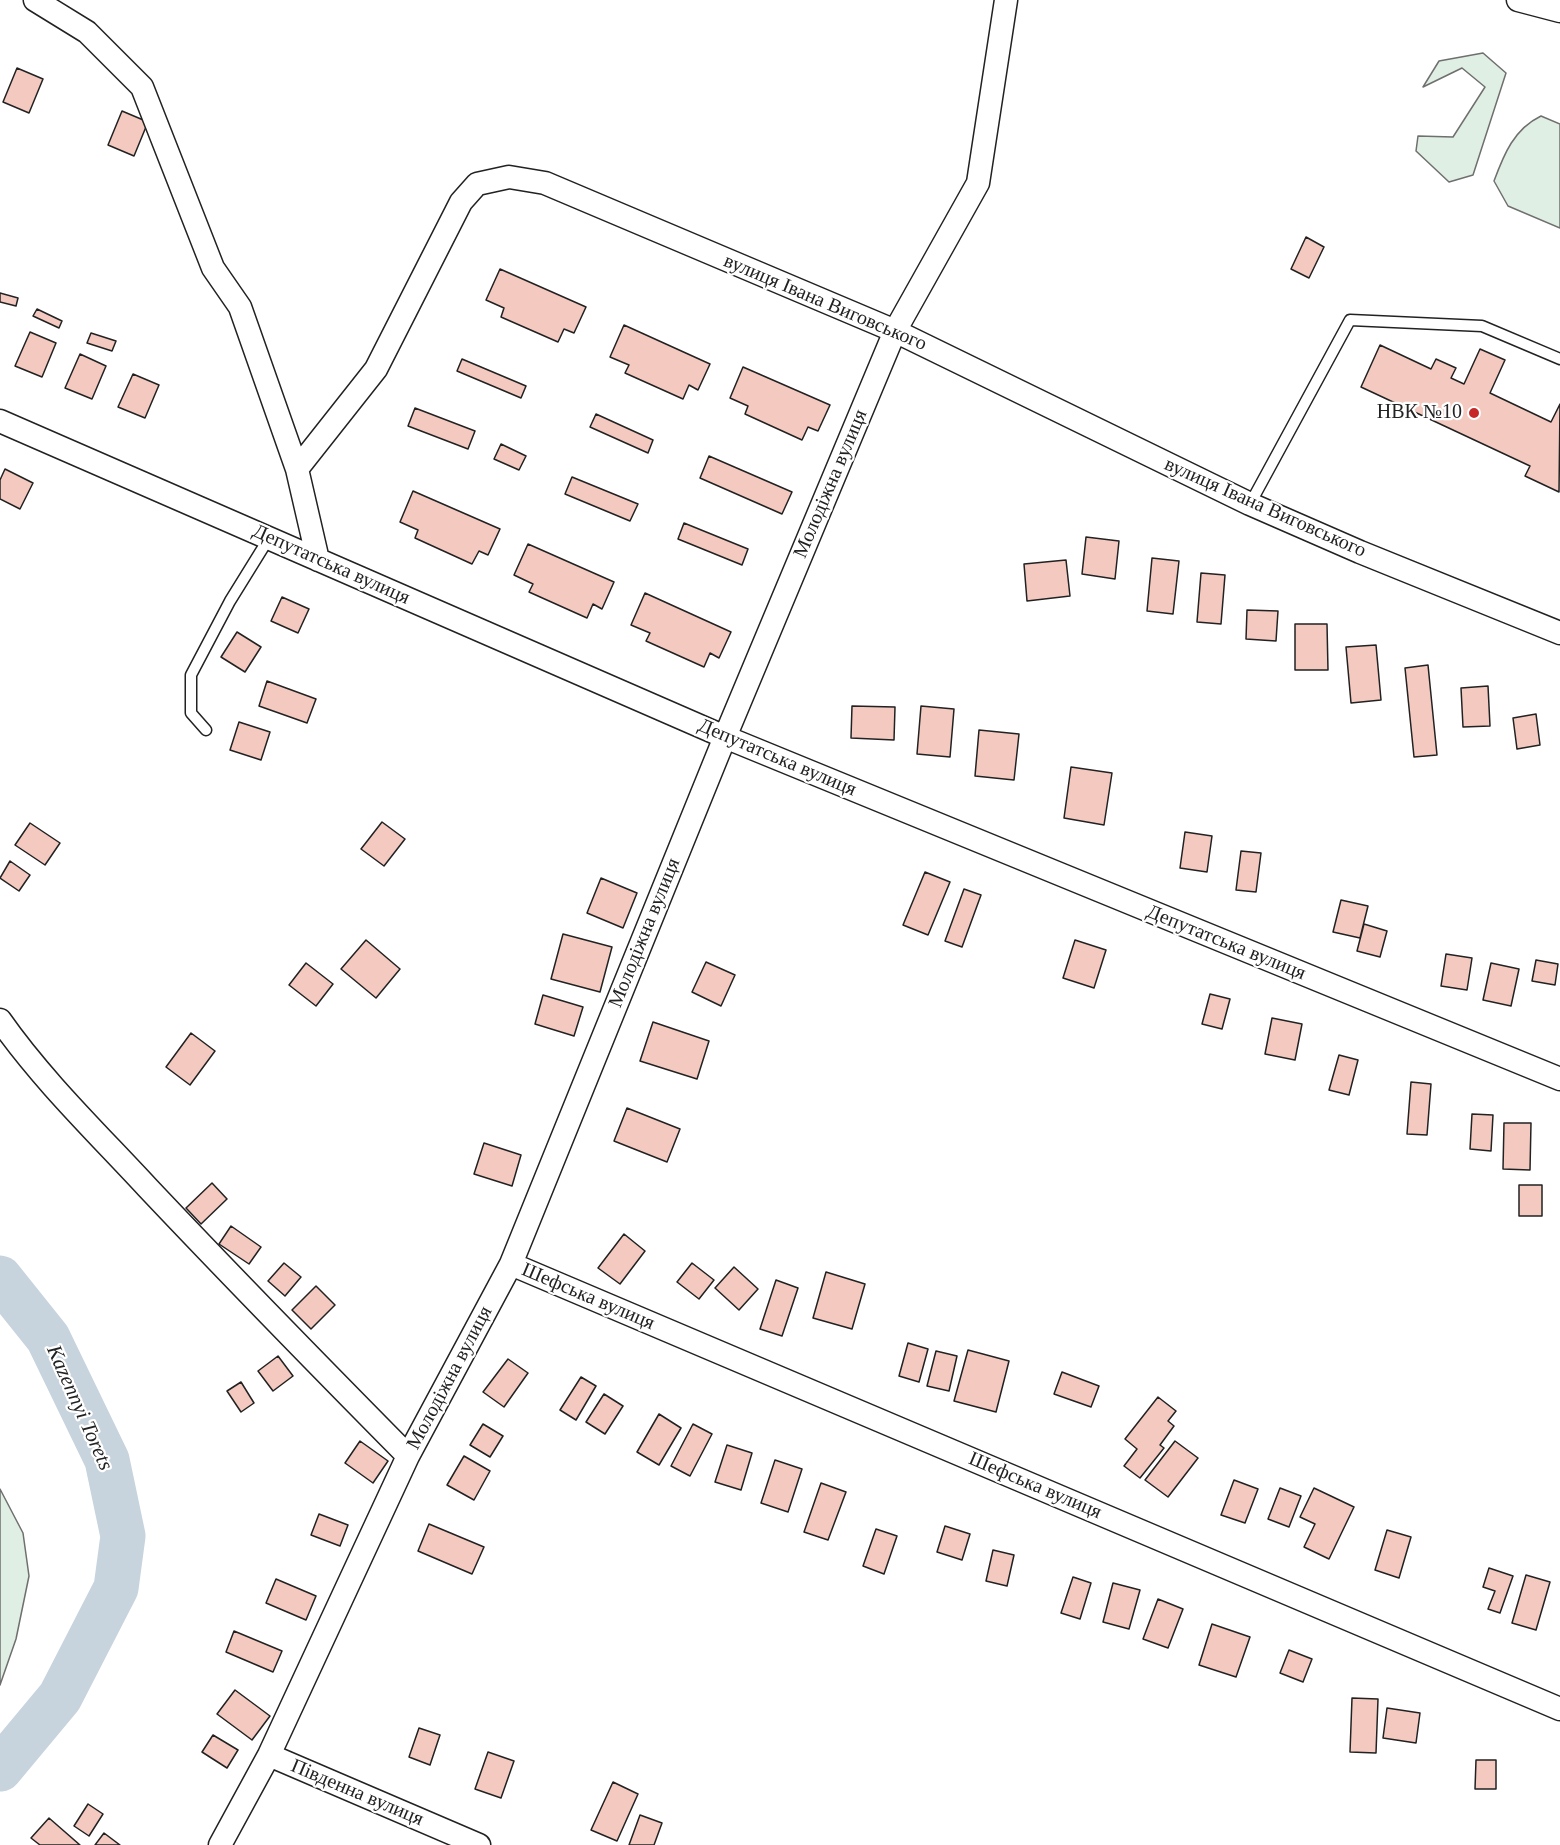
<!DOCTYPE html>
<meta charset="utf-8">
<style>
body{margin:0}
canvas{display:block;background:#fff}
</style>
<canvas width="1560" height="1845"></canvas>
<script>
const g = document.querySelector('canvas').getContext('2d');
g.lineJoin = 'round';
function fillPath(path, color) { g.fillStyle = color; g.fill(path, 'evenodd'); }
function trace(path, color, width, dash) { g.strokeStyle = color; g.lineWidth = width; g.lineCap = dash ? 'butt' : 'round'; g.setLineDash(dash || []); g.stroke(path); }
function write(font, color, halo, rows, align = 'center') {
  g.font = font + ' "Times New Roman",serif'; g.lineWidth = 4.5; g.setLineDash([]); g.textBaseline = 'middle'; g.strokeStyle = halo; g.fillStyle = color; for (const [text, x, y, turn = 0] of rows) {
    g.save(); g.translate(x, y); g.rotate((+turn || 0) * Math.PI / 180); g.textAlign = isNaN(turn) ? turn : align; if (halo) g.strokeText(text, 0, 0); g.fillText(text, 0, 0); g.restore();
  }
}
const green = new Path2D(`
 M 1483,53 L 1506,73 L 1473,175 L 1449,182 L 1416,151 L 1418,136 L 1453,137 L 1485,87 L 1462,68 L 1423,87 L 1439,61 Z
 M 1541,116 L 1560,124 L 1560,228 L 1508,206 L 1494,181 C 1504,154 1514,129 1541,116 Z
 M 0,1489 L 23,1533 L 29,1576 L 16,1639 L 0,1685 Z`);
fillPath(green, '#e0efe3');
trace(green, '#6f6f6f', 1.5);
trace(new Path2D(`
 M 0,1278 L 48,1338 L 107,1460 L 123,1536 L 116,1588 L 60,1697 L 0,1769`), '#c7d3dd', 45);
const building = new Path2D(`
 M 17,68 L 43,79 L 29,113 L 3,102 Z
 M 122,111 L 148,122 L 134,156 L 108,145 Z
 M 1306,237 L 1324,247 L 1309,278 L 1291,269 Z
 M 500,269 L 586,307 L 574,333 L 564,329 L 558,342 L 501,317 L 504,308 L 486,300 Z
 M 0,293 L 18,298 L 16,306 L 0,302 Z
 M 37,309 L 62,321 L 59,328 L 33,316 Z
 M 624,325 L 710,364 L 698,390 L 689,385 L 683,399 L 625,373 L 629,365 L 610,357 Z
 M 30,332 L 56,343 L 42,377 L 15,366 Z
 M 91,333 L 116,341 L 112,351 L 87,343 Z
 M 1380,345 L 1431,369 L 1436,359 L 1456,368 L 1451,378 L 1464,384 L 1480,349 L 1505,360 L 1490,393 L 1551,422 L 1560,404 L 1559,492 L 1525,476 L 1530,466 L 1361,387 Z
 M 80,354 L 106,366 L 92,399 L 65,388 Z
 M 462,359 L 526,386 L 521,398 L 457,371 Z
 M 743,367 L 830,405 L 818,431 L 808,427 L 802,440 L 745,414 L 748,406 L 730,398 Z
 M 133,374 L 159,385 L 145,418 L 118,407 Z
 M 415,408 L 475,431 L 468,449 L 408,426 Z
 M 596,414 L 653,440 L 648,453 L 590,427 Z
 M 501,444 L 526,456 L 519,470 L 494,459 Z
 M 709,456 L 792,492 L 782,514 L 700,478 Z
 M 5,469 L 33,483 L 20,509 L 0,499 L 0,480 Z
 M 572,477 L 638,504 L 630,521 L 565,494 Z
 M 413,491 L 500,529 L 488,555 L 479,551 L 472,564 L 415,538 L 418,530 L 400,522 Z
 M 684,523 L 748,549 L 742,565 L 678,539 Z
 M 1086,537 L 1119,541 L 1115,579 L 1082,574 Z
 M 528,544 L 614,582 L 602,609 L 593,604 L 587,618 L 529,592 L 533,584 L 514,575 Z
 M 1152,558 L 1179,561 L 1173,614 L 1147,611 Z
 M 1066,560 L 1070,596 L 1027,601 L 1024,564 Z
 M 1201,573 L 1225,575 L 1221,624 L 1197,622 Z
 M 645,593 L 731,632 L 719,658 L 710,653 L 704,667 L 646,641 L 650,633 L 631,625 Z
 M 282,597 L 309,609 L 298,633 L 271,621 Z
 M 1247,610 L 1278,611 L 1276,641 L 1246,639 Z
 M 1295,624 L 1327,624 L 1328,670 L 1295,670 Z
 M 237,632 L 261,647 L 245,672 L 221,657 Z
 M 1376,645 L 1381,700 L 1351,703 L 1346,647 Z
 M 1428,665 L 1437,755 L 1414,757 L 1405,668 Z
 M 267,681 L 316,699 L 307,723 L 259,706 Z
 M 1488,686 L 1490,726 L 1463,727 L 1461,688 Z
 M 852,706 L 895,707 L 894,740 L 851,738 Z
 M 921,706 L 954,709 L 950,757 L 917,754 Z
 M 1536,714 L 1540,745 L 1517,749 L 1513,718 Z
 M 239,722 L 270,732 L 261,760 L 230,750 Z
 M 979,730 L 1019,734 L 1014,780 L 975,776 Z
 M 1071,767 L 1112,773 L 1104,825 L 1064,818 Z
 M 382,822 L 405,839 L 384,866 L 361,849 Z
 M 30,823 L 60,843 L 45,865 L 15,845 Z
 M 1185,832 L 1212,836 L 1207,872 L 1180,868 Z
 M 1241,851 L 1261,853 L 1256,892 L 1236,890 Z
 M 10,861 L 30,875 L 19,891 L 0,878 Z
 M 925,872 L 950,882 L 928,935 L 903,925 Z
 M 601,878 L 637,893 L 623,928 L 587,913 Z
 M 964,889 L 981,895 L 962,947 L 945,941 Z
 M 1341,900 L 1368,906 L 1360,938 L 1333,932 Z
 M 1364,924 L 1387,931 L 1380,957 L 1357,951 Z
 M 563,934 L 612,947 L 600,992 L 551,979 Z
 M 366,940 L 400,969 L 376,998 L 341,969 Z
 M 1075,940 L 1106,950 L 1094,988 L 1063,978 Z
 M 1446,954 L 1472,958 L 1467,990 L 1441,986 Z
 M 1536,960 L 1558,964 L 1555,985 L 1532,981 Z
 M 706,962 L 735,975 L 721,1006 L 692,992 Z
 M 306,963 L 333,984 L 316,1006 L 289,985 Z
 M 1491,963 L 1519,969 L 1511,1006 L 1483,1000 Z
 M 1210,994 L 1230,999 L 1222,1029 L 1202,1024 Z
 M 543,995 L 583,1007 L 574,1036 L 535,1024 Z
 M 1272,1018 L 1302,1024 L 1295,1060 L 1265,1054 Z
 M 653,1022 L 709,1041 L 697,1079 L 640,1061 Z
 M 191,1033 L 215,1051 L 190,1085 L 166,1067 Z
 M 1339,1055 L 1358,1060 L 1349,1095 L 1329,1090 Z
 M 1411,1082 L 1431,1084 L 1427,1135 L 1407,1134 Z
 M 627,1108 L 680,1129 L 667,1162 L 614,1141 Z
 M 1472,1114 L 1493,1115 L 1491,1151 L 1470,1149 Z
 M 1504,1123 L 1531,1123 L 1530,1170 L 1503,1169 Z
 M 484,1143 L 521,1155 L 512,1186 L 474,1174 Z
 M 212,1183 L 227,1199 L 201,1224 L 186,1208 Z
 M 1519,1185 L 1542,1185 L 1542,1216 L 1519,1216 Z
 M 231,1226 L 261,1247 L 249,1264 L 219,1244 Z
 M 624,1234 L 645,1251 L 620,1284 L 598,1268 Z
 M 284,1263 L 301,1277 L 285,1296 L 268,1281 Z
 M 692,1263 L 714,1280 L 699,1299 L 677,1282 Z
 M 734,1267 L 758,1289 L 739,1310 L 715,1288 Z
 M 826,1272 L 865,1284 L 852,1329 L 813,1318 Z
 M 776,1280 L 798,1288 L 782,1336 L 760,1329 Z
 M 316,1286 L 335,1305 L 311,1329 L 292,1310 Z
 M 908,1343 L 928,1349 L 919,1382 L 899,1376 Z
 M 968,1350 L 1009,1361 L 996,1412 L 954,1401 Z
 M 936,1351 L 957,1356 L 949,1391 L 927,1386 Z
 M 278,1356 L 293,1376 L 273,1391 L 258,1371 Z
 M 508,1359 L 528,1373 L 504,1407 L 483,1392 Z
 M 1062,1372 L 1099,1386 L 1091,1407 L 1054,1394 Z
 M 581,1377 L 596,1386 L 576,1420 L 560,1410 Z
 M 241,1382 L 254,1403 L 241,1412 L 227,1391 Z
 M 604,1394 L 623,1406 L 605,1434 L 586,1422 Z
 M 1158,1397 L 1176,1411 L 1168,1421 L 1174,1426 L 1160,1445 L 1164,1448 L 1140,1478 L 1124,1466 L 1137,1449 L 1125,1439 Z
 M 659,1414 L 681,1428 L 659,1465 L 637,1452 Z
 M 483,1424 L 503,1436 L 490,1457 L 470,1445 Z
 M 693,1424 L 712,1434 L 690,1476 L 671,1466 Z
 M 360,1441 L 388,1461 L 373,1483 L 345,1463 Z
 M 1175,1441 L 1198,1458 L 1168,1497 L 1145,1480 Z
 M 727,1445 L 752,1453 L 741,1490 L 715,1482 Z
 M 464,1456 L 490,1471 L 474,1500 L 447,1485 Z
 M 775,1460 L 802,1469 L 788,1512 L 761,1503 Z
 M 1234,1480 L 1258,1489 L 1245,1523 L 1221,1515 Z
 M 821,1483 L 846,1492 L 828,1540 L 804,1532 Z
 M 1280,1488 L 1301,1496 L 1289,1527 L 1268,1519 Z
 M 1314,1488 L 1354,1507 L 1329,1559 L 1304,1547 L 1315,1524 L 1300,1517 Z
 M 319,1514 L 348,1525 L 340,1546 L 311,1535 Z
 M 429,1524 L 484,1547 L 472,1574 L 418,1551 Z
 M 945,1526 L 970,1534 L 962,1560 L 937,1552 Z
 M 876,1529 L 897,1536 L 884,1574 L 863,1566 Z
 M 1387,1530 L 1411,1537 L 1399,1578 L 1375,1570 Z
 M 993,1550 L 1014,1555 L 1007,1586 L 986,1581 Z
 M 1489,1568 L 1513,1576 L 1500,1613 L 1488,1609 L 1495,1591 L 1483,1587 Z
 M 1526,1575 L 1550,1582 L 1536,1630 L 1512,1623 Z
 M 1073,1577 L 1091,1583 L 1080,1619 L 1061,1613 Z
 M 276,1579 L 316,1596 L 306,1620 L 266,1603 Z
 M 1113,1583 L 1140,1590 L 1129,1629 L 1103,1622 Z
 M 1158,1599 L 1183,1609 L 1168,1648 L 1143,1639 Z
 M 1212,1624 L 1250,1637 L 1236,1677 L 1199,1665 Z
 M 234,1631 L 282,1651 L 273,1672 L 226,1652 Z
 M 1289,1650 L 1312,1659 L 1303,1682 L 1280,1673 Z
 M 235,1690 L 270,1716 L 252,1740 L 217,1714 Z
 M 1352,1698 L 1378,1699 L 1376,1753 L 1350,1752 Z
 M 1387,1708 L 1420,1713 L 1416,1743 L 1383,1738 Z
 M 419,1728 L 440,1735 L 430,1765 L 409,1757 Z
 M 213,1735 L 238,1750 L 227,1768 L 202,1752 Z
 M 488,1752 L 514,1761 L 501,1798 L 475,1789 Z
 M 1476,1760 L 1496,1760 L 1496,1789 L 1475,1789 Z
 M 613,1782 L 638,1794 L 617,1841 L 591,1830 Z
 M 88,1804 L 103,1814 L 89,1836 L 74,1826 Z
 M 640,1815 L 662,1823 L 654,1845 L 629,1845 Z
 M 49,1818 L 80,1845 L 40,1845 L 31,1838 Z
 M 104,1833 L 120,1845 L 95,1845 Z`);
fillPath(building, '#f3c9c0');
trace(building, '#222', 1.5);
const lane = new Path2D(`
 M 1250,504 L 1350,320 L 1482,326 L 1560,359
 M 206,730 L 191,713 L 191,675 L 230,601 L 269,538`);
const street = new Path2D(`
 M 35,0 L 87,32 L 142,87 L 213,268 L 240,307 L 297,469
 M 1518,0 L 1560,11
 M 0,421 L 725,737 L 1560,1079
 M 318,560 L 297,469 L 376,369 L 461,202 L 477,184 L 509,177 L 545,183 L 895,331 L 1250,504 L 1360,552 L 1560,633
 M 0,1020 C 42,1080 97,1133 147,1187 C 233,1278 320,1367 408,1456
 M 511,1264 L 1560,1709
 M 269,1755 L 479,1845
 M 220,1845 L 269,1755 L 408,1456 L 511,1264 L 725,737 L 895,331 L 978,183 L 1006,0`);
trace(lane, '#222', 13);
trace(street, '#222', 25);
trace(lane, '#fff', 10);
trace(street, '#fff', 22);
for (const [x, y, r, color] of [
 [1474,413,6,"#c62828"]
]) { const dot = new Path2D(); dot.arc(x, y, r, 0, 2 * Math.PI); g.fillStyle = color; g.fill(dot); trace(dot, '#fff', 2); }
write('20px', '#222', '#fff', [
 ["вулиця Івана Виговського",825,303,23],
 ["Молодіжна вулиця",831,484,-67],
 ["вулиця Івана Виговського",1265,508,24],
 ["Депутатська вулиця",331,565,24],
 ["Депутатська вулиця",777,758,23],
 ["Молодіжна вулиця",645,933,-68],
 ["Депутатська вулиця",1226,943,22],
 ["Шефська вулиця",588,1297,23],
 ["Молодіжна вулиця",450,1378,-62],
 ["Шефська вулиця",1035,1486,23],
 ["Південна вулиця",357,1793,23]
]);
write('20px', '#222', '#fff', [
 ["НВК №10",1462,413]
], 'right');
write('italic 21px', '#222', '#fff', [
 ["Kazennyi Torets",79,1408,66]
]);
</script>
